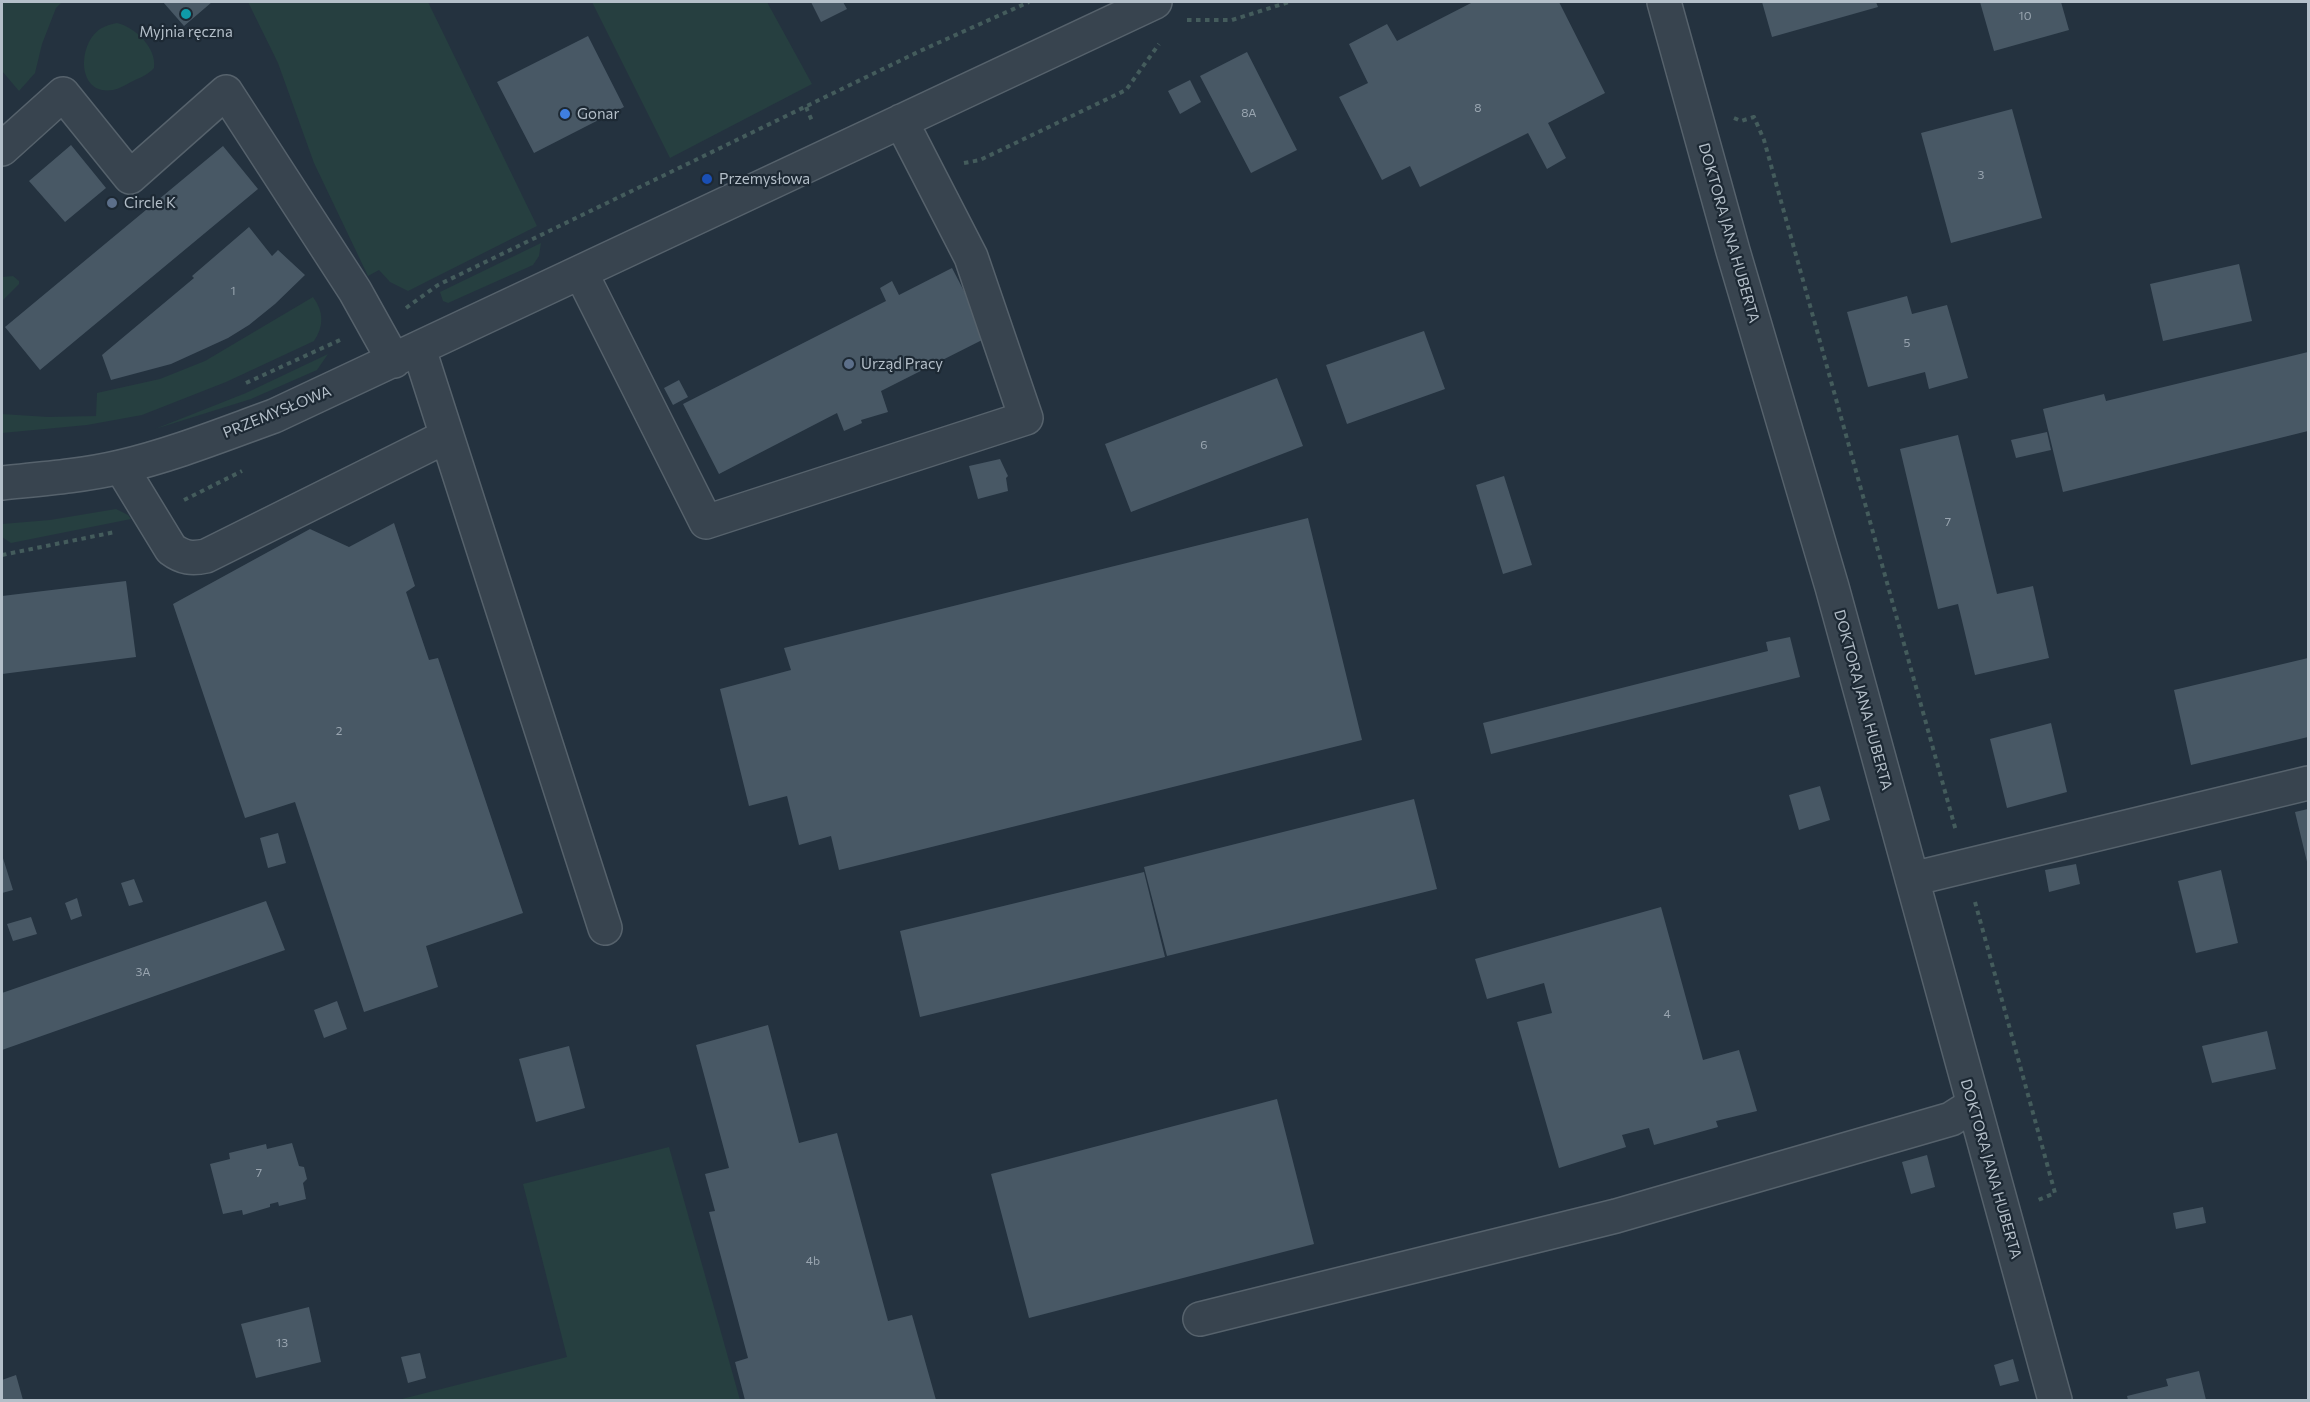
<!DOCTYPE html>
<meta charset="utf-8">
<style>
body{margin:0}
#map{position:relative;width:2310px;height:1402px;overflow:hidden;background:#24323f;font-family:Commissioner,sans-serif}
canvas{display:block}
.frame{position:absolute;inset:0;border:3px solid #b4bfc9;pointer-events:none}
</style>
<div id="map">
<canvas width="2310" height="1402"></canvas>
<div class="frame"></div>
</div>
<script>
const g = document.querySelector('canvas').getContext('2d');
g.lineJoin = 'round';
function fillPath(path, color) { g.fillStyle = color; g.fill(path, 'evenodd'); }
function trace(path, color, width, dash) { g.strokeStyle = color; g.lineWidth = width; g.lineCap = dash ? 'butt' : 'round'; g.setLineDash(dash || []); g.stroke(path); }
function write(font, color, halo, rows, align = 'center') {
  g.font = font + ' Commissioner,sans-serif'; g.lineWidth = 4.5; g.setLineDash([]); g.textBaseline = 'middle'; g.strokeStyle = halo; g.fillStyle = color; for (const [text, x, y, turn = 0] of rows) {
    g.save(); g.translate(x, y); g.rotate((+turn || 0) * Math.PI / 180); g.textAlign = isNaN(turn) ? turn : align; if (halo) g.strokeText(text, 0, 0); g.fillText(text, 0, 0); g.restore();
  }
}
fillPath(new Path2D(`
 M 2,2 L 62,2 L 56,8 L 42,44 L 35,73 L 19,91 L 2,71 Z
 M 248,2 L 428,2 L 537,226 L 408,291 L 390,282 L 379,270 L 368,276 L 314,163 L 278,63 Z
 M 592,2 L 767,2 L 812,84 L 670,158 Z
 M 117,23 C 135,27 157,48 154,68 C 148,75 139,78 131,82 C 125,85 119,89 113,90 C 77,96 77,45 100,29 C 105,26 111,24 117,23 Z
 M 541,243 L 539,256 L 533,265 L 448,303 L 443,301 L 440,292 Z
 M 13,276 L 19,281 L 19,284 L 2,301 L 2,277 Z
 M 313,297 C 324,312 324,326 314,341 L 226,382 L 142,415 L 87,425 L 2,433 L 2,414 L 48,417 L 96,416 L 97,393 L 160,379 L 205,361 Z
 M 328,354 L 317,370 L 285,384 L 251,399 L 155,429 L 246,393 Z
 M 116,509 L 128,515 L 131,519 L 11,543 L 2,537 L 2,524 L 50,520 Z
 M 669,1147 L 740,1400 L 398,1400 L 567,1357 L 523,1184 Z`), '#263f40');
fillPath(new Path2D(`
 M 163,2 L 212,2 L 184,26 Z
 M 811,2 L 843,2 L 847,9 L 821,22 Z
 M 1473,2 L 1559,2 L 1605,93 L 1548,123 L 1566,158 L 1547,169 L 1528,133 L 1420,187 L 1410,166 L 1382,180 L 1339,97 L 1368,83 L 1349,44 L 1387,24 L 1397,41 Z
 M 1762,2 L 1876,2 L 1878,7 L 1772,37 Z
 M 1980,2 L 2061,2 L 2069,30 L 1994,51 Z
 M 588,36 L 624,107 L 534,153 L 497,82 Z
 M 1247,52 L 1297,150 L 1251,173 L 1200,76 Z
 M 1190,80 L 1201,102 L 1180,114 L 1168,91 Z
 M 2012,109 L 2042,218 L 1951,243 L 1921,133 Z
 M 71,145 L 106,188 L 65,222 L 29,181 Z
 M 223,146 L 258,189 L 40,370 L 5,327 Z
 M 249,227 L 272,256 L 278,250 L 305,275 L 275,304 L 249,325 L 228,338 L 171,364 L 111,380 L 102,355 L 194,278 L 192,276 Z
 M 2239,264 L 2252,321 L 2163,341 L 2150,284 Z
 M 952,268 L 988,337 L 881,391 L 888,412 L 861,420 L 862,423 L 844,431 L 837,413 L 719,474 L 683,404 L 886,301 L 880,288 L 892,281 L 899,295 Z
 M 1907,296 L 1912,314 L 1947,305 L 1968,378 L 1929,389 L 1925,372 L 1868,387 L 1847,312 Z
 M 1424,331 L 1445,389 L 1347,424 L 1326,365 Z
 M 2308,352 L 2308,431 L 2063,492 L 2043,409 L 2104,394 L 2106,401 Z
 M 1277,378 L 1303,446 L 1131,512 L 1105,444 Z
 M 679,380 L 688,397 L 673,405 L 664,388 Z
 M 2047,432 L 2051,450 L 2016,458 L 2011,440 Z
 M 1958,435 L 1997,594 L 2033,586 L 2049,658 L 1975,675 L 1958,604 L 1938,609 L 1900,449 Z
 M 1000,459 L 1008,476 L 1006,478 L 1008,491 L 978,499 L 969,466 Z
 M 1504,476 L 1532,565 L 1503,574 L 1476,485 Z
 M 1308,518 L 1362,740 L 839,870 L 831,836 L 799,845 L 787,796 L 749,806 L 720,689 L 791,670 L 784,648 Z
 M 394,523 L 415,586 L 406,592 L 429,660 L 438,658 L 523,913 L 426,946 L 438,987 L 364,1012 L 295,802 L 245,818 L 173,604 L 310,529 L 349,547 Z
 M 126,581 L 136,657 L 2,674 L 2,596 Z
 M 1790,637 L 1800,677 L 1491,754 L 1483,723 L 1768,651 L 1766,642 Z
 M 2308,658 L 2308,737 L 2191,765 L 2174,690 Z
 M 2051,723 L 2067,792 L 2007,808 L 1990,739 Z
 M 1820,786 L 1830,820 L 1799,830 L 1789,795 Z
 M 1414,799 L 1437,889 L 1167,956 L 1144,867 Z
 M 2308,809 L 2308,866 L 2295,812 Z
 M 278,833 L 286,863 L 268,868 L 260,838 Z
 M 2,855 L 13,890 L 2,893 Z
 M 2076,864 L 2080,884 L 2049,892 L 2045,870 Z
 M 2221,870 L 2238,943 L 2196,953 L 2178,881 Z
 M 1144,872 L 1165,957 L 920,1017 L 900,931 Z
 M 134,879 L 143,902 L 129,906 L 121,883 Z
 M 77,898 L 82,916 L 71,920 L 65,903 Z
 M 266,901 L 285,950 L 2,1050 L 2,993 Z
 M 1661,907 L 1703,1060 L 1739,1050 L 1757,1111 L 1716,1121 L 1718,1127 L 1654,1145 L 1649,1128 L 1622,1135 L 1626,1147 L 1559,1168 L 1517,1022 L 1552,1013 L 1544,983 L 1487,999 L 1475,959 Z
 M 31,917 L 37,934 L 13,941 L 7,924 Z
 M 337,1001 L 347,1029 L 324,1038 L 314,1010 Z
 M 768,1025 L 799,1143 L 837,1133 L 888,1321 L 912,1315 L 936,1400 L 745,1400 L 735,1362 L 748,1358 L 709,1212 L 715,1211 L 705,1174 L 729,1168 L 696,1045 Z
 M 2267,1031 L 2276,1069 L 2212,1083 L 2202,1046 Z
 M 569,1046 L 585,1108 L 536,1122 L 519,1059 Z
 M 1277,1099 L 1314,1244 L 1029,1318 L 991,1174 Z
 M 292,1143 L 299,1166 L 304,1167 L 307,1179 L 303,1183 L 306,1199 L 279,1206 L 278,1202 L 270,1204 L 270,1207 L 243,1215 L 242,1210 L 223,1214 L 210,1164 L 230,1159 L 229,1153 L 266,1144 L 267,1149 Z
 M 1927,1155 L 1935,1187 L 1911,1194 L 1902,1162 Z
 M 2203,1207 L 2206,1223 L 2176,1229 L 2173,1213 Z
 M 309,1307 L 321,1362 L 256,1378 L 241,1324 Z
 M 420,1353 L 426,1378 L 408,1383 L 401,1357 Z
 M 2013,1359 L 2019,1381 L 2000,1386 L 1994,1365 Z
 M 2199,1371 L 2206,1400 L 2128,1400 L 2127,1396 L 2168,1386 L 2166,1379 Z
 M 16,1375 L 23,1400 L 2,1400 L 2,1380 Z`), '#485865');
const minor = new Path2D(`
 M 1664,2 L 1733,251 L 1832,587 L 2055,1400
 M 2,149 L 63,94 L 130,177 L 226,92 L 355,291 L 394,361
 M 581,273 L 706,522 L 1026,418 L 971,257 L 901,121
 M 419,349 L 605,928
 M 121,467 L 171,549 C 183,558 192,559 206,556 L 447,436
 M 2,483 C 41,479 82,476 120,467 C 172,455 224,434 274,416 L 1155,2
 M 1912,879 L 2308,783
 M 1200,1319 L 1616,1216 L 1951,1119 L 1973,1105`);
trace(minor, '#56626c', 36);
trace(new Path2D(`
 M 1187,20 L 1232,20 L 1289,2
 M 806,107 L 812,121
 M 1734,118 L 1741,121 L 1754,117 L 1764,140 L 1956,831
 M 964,163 L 980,160 L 1126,90 L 1159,44
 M 406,308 L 438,285 L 920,51 L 1029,2
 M 246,383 L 340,340
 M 184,500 L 242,471
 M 2,555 L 115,532
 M 1975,902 L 2055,1193 L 2038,1200`), '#445c5c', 4, [4.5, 4.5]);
trace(minor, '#38444f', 33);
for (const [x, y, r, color] of [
 [186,14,6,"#0f9aa8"],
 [565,114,6,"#3f7fe0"],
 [707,179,6,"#1a4fb4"],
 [112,203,6,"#5c6f8a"],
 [849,364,6,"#5c6f8a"]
]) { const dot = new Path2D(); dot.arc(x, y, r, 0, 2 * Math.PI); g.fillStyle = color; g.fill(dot); trace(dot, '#1d2934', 2); }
write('12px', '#99a5b0', null, [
 ["10",2025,16],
 ["8",1478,108],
 ["8A",1249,113],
 ["3",1981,175],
 ["1",233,291],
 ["5",1907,343],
 ["6",1204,445],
 ["7",1948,522],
 ["2",339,731],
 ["3A",143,972],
 ["4",1667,1014],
 ["7",259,1173],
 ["4b",813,1261],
 ["13",282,1343]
]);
write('15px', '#b4bfc9', '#1d2934', [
 ["Myjnia ręczna",186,32,"center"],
 ["Gonar",577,114],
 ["Przemysłowa",719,179],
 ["Circle K",124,203],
 ["Urząd Pracy",861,364]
], 'left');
write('15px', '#b4bfc9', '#1d2934', [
 ["DOKTORA JANA HUBERTA",1729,233,74],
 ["PRZEMYSŁOWA",277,412,-22],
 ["DOKTORA JANA HUBERTA",1863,700,75],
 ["DOKTORA JANA HUBERTA",1991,1169,74]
]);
</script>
